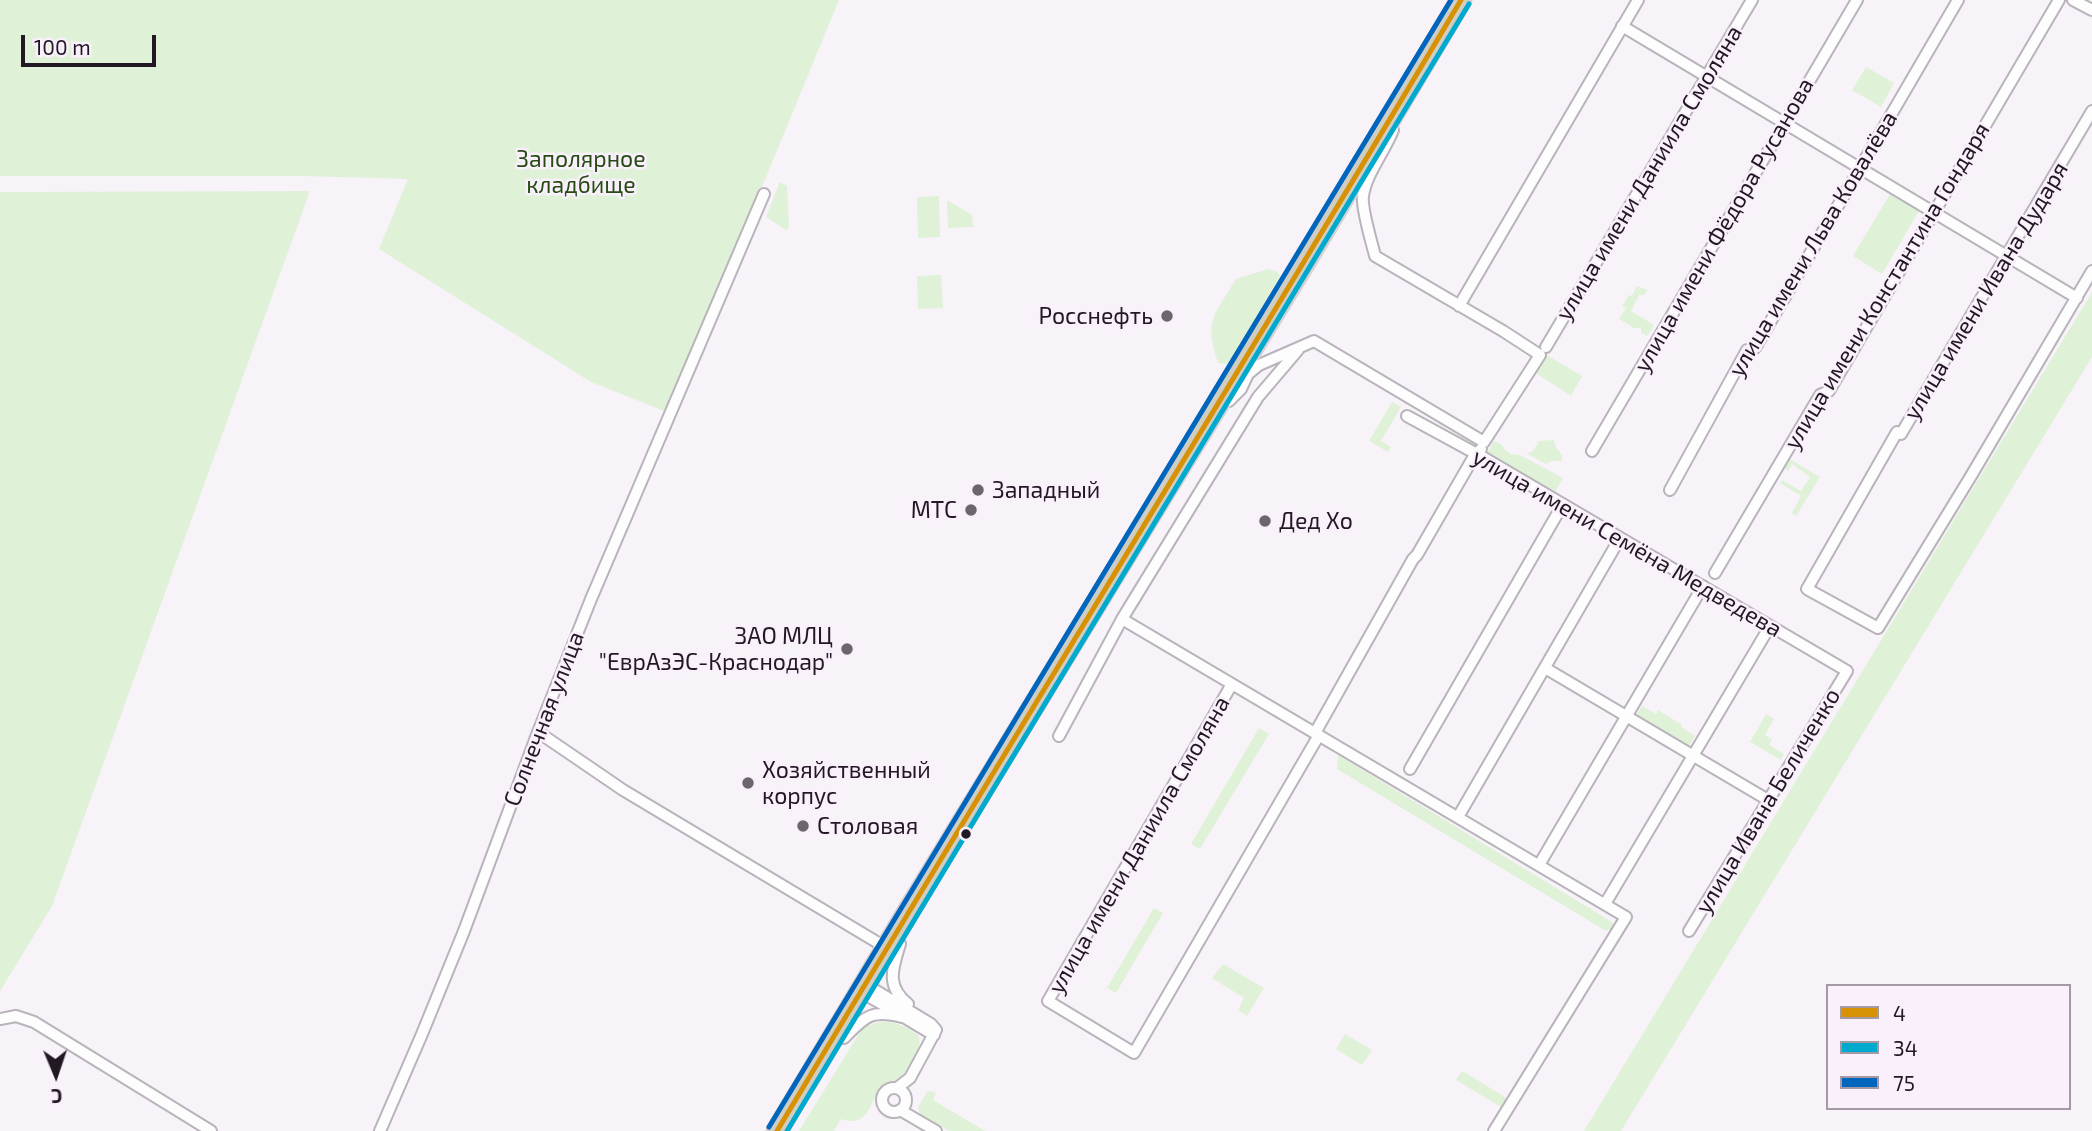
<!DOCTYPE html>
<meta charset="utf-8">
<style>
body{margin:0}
#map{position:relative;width:2092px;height:1131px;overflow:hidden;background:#f8f3f9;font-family:"Exo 2",sans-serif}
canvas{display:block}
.legend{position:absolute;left:1826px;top:984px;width:245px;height:126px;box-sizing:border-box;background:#faf0fc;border:2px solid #a39aa5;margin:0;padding:9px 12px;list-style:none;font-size:21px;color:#211823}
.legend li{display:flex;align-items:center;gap:14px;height:35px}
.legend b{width:35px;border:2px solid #a39aa5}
.north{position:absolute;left:21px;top:1040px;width:70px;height:70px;-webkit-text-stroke:5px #faf0fc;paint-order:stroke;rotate:178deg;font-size:19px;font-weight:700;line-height:28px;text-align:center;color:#211823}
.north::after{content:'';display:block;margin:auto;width:24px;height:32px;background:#211823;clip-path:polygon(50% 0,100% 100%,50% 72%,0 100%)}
.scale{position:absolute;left:21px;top:35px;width:135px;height:32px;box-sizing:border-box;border:4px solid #211823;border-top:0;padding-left:9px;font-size:21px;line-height:24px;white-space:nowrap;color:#211823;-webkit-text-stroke:5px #faf0fc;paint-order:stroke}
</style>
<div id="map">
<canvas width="2092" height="1131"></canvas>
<ul class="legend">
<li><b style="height:9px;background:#d79105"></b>4</li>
<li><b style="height:9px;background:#00a9ce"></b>34</li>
<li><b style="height:9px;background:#0065bd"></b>75</li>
</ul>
<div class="north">С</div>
<div class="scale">100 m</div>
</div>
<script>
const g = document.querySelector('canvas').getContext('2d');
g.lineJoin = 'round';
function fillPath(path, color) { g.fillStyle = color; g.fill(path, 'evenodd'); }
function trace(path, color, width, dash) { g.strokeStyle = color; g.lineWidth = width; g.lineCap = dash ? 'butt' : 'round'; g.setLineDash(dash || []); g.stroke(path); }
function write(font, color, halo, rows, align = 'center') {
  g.font = font + ' "Exo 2",sans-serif'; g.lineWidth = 5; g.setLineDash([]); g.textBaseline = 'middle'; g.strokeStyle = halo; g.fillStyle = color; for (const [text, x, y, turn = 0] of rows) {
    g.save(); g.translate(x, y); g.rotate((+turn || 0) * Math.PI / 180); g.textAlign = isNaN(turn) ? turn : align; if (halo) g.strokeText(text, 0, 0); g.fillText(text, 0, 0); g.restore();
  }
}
fillPath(new Path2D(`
 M 0,0 L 839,0 L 766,177 L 664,411 L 591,382 L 379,249 L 408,179 L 302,176 L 0,176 Z
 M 1866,67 L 1894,83 L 1881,107 L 1852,90 Z
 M 780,182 L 787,186 L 789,228 L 786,230 L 766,217 Z
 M 310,191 L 52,906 L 0,991 L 0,192 Z
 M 1890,194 L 1919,211 L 1882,274 L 1853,256 Z
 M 939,196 L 940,237 L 918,238 L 917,197 Z
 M 947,200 L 972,215 L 973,227 L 948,228 Z
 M 1268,269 L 1278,272 L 1280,276 L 1228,364 L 1218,363 C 1204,319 1214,316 1236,279 Z
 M 941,275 L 943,308 L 918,309 L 917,276 Z
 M 1637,286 L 1647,290 L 1644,295 L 1639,295 L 1631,311 L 1654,325 L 1647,336 L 1641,333 L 1641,328 L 1634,328 L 1619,319 L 1626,308 L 1622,306 L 1629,295 L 1632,296 Z
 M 2092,292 L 2092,357 L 1621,1131 L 1584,1131 Z
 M 1545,354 L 1582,376 L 1571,396 L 1534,372 Z
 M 1392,402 L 1401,407 L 1381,441 L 1391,447 L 1388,452 L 1369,441 Z
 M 1554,440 L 1556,448 L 1562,455 L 1562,461 L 1552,461 L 1546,464 L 1527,454 L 1533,451 L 1539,441 Z
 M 1494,441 L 1502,445 L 1505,450 L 1511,454 L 1520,455 L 1563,478 L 1555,492 L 1487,453 Z
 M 1790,459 L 1820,477 L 1796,516 L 1792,513 L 1801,496 L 1780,483 L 1782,480 L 1801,491 L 1810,477 L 1792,464 L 1788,471 L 1784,468 Z
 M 1642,706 L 1656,714 L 1658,710 L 1682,725 L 1681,727 L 1695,736 L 1688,748 L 1636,716 Z
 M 1766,714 L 1774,719 L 1765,735 L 1772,739 L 1769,745 L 1784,754 L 1781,760 L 1750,742 Z
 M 1259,728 L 1269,734 L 1200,849 L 1191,844 Z
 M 1338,755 L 1612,922 L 1614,925 L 1612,931 L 1608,929 L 1606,931 L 1337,769 Z
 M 1154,908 L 1163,913 L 1116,993 L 1107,988 Z
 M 1223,964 L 1264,988 L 1247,1016 L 1238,1010 L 1244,998 L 1212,978 Z
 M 878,1022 C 894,1021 907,1026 919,1036 C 923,1053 909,1073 894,1081 C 889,1084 883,1085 880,1090 C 868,1105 868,1128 841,1119 L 834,1131 L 799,1131 L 860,1032 L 865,1027 Z
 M 1345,1034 L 1372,1050 L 1362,1065 L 1336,1049 Z
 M 1464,1072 L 1505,1097 L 1505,1100 L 1501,1107 L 1456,1080 L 1460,1073 Z
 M 931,1091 L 936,1093 L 933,1100 L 985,1131 L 949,1131 L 920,1114 L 918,1107 L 927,1092 Z`), '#dff1d7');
const street = new Path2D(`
 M 2073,0 L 2092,10
 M 1622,26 L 2077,298
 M 1459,306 L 1638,0
 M 1546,347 L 1752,0
 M 1229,401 L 1241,389 L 1248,374 L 1259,365 L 1314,341 L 1484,442 L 1540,355 L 1503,331 L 1375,256 C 1372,243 1361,208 1363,196 C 1366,174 1385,151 1393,130
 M 1407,416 L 1486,459 L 1847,671 L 1689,931
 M 1897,432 L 1807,589 L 1878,628 L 1971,476 L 2092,271
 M 1901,434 L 2092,111
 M 1592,451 L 1857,0
 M 1670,490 L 1747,350 L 1755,348 L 1958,0
 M 1715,573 L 1820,395 L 1829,391 L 2059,0
 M 1122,619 L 1626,917 L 1494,1131
 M 1545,668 L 1768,800
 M 1232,684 L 1048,1001 L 1134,1053 L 1319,735
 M 538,732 L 623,790 L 895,953
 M 1315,733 L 1413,559 L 1417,555 L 1473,458 L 1481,449
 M 1059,736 L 1122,619 L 1258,397 L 1298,350
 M 1410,769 L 1563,504
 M 1458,817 L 1620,538
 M 1539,865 L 1703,586
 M 1605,904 L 1770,626
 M 900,944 C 893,967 885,986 908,1004
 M 865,984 L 931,1024 L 936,1030 L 910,1078 L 897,1088
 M 860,992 C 886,1005 909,1021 934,1035
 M 0,1019 L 16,1016 L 34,1022 L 211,1131
 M 844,1038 C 865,1017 870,1009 902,1017
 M882 1100a12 12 0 1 1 24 0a12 12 0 1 1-24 0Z
 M 900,1110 L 936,1131
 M 380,1131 L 422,1034 L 464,931 L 538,732 L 591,599 L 764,194`);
const highway = new Path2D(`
 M 777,1131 L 910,908 L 1307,259 L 1461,0`);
trace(street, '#b9b3bb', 14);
trace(highway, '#d5d1d5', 23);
trace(street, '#fefdfe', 10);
trace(highway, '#d0cdc2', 19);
trace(new Path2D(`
 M 777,1131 C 1003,753 1236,379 1461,0`), '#d79105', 5);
trace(new Path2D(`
 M 787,1131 C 1012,754 1244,382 1469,4`), '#00a9ce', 5);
trace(new Path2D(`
 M 769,1127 C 994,750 1227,377 1451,0`), '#0065bd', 5);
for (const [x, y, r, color] of [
 [1167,316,7,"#6c656e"],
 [978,490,7,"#6c656e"],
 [971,510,7,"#6c656e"],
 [1265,521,7,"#6c656e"],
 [847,649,7,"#6c656e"],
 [748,783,7,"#6c656e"],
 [803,826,7,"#6c656e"],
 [966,834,6,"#211823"]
]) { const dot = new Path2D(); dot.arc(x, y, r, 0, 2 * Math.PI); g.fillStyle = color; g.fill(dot); trace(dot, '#faf0fc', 2.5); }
write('23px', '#264c13', '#faf0fc', [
 ["Заполярное",581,159],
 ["кладбище",581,185]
]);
write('23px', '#211823', '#faf0fc', [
 ["улица имени Даниила Смоляна",1649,173,-59],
 ["улица имени Фёдора Русанова",1724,225,-60],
 ["улица имени Льва Ковалёва",1813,244,-59],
 ["улица имени Константина Гондаря",1887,286,-59],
 ["улица имени Ивана Дударя",1986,291,-59],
 ["улица имени Семёна Медведева",1627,543,30],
 ["Солнечная улица",544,719,-69],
 ["улица Ивана Беличенко",1768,801,-59],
 ["улица имени Даниила Смоляна",1139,845,-60]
]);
write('23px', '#211823', '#faf0fc', [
 ["Росснефть",1153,316,"right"],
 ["Западный",992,490],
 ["МТС",957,510,"right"],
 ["Дед Хо",1279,521],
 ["ЗАО МЛЦ",833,636,"right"],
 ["\"ЕврАзЭС-Краснодар\"",833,662,"right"],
 ["Хозяйственный",762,770],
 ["корпус",762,796],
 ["Столовая",817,826]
], 'left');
</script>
